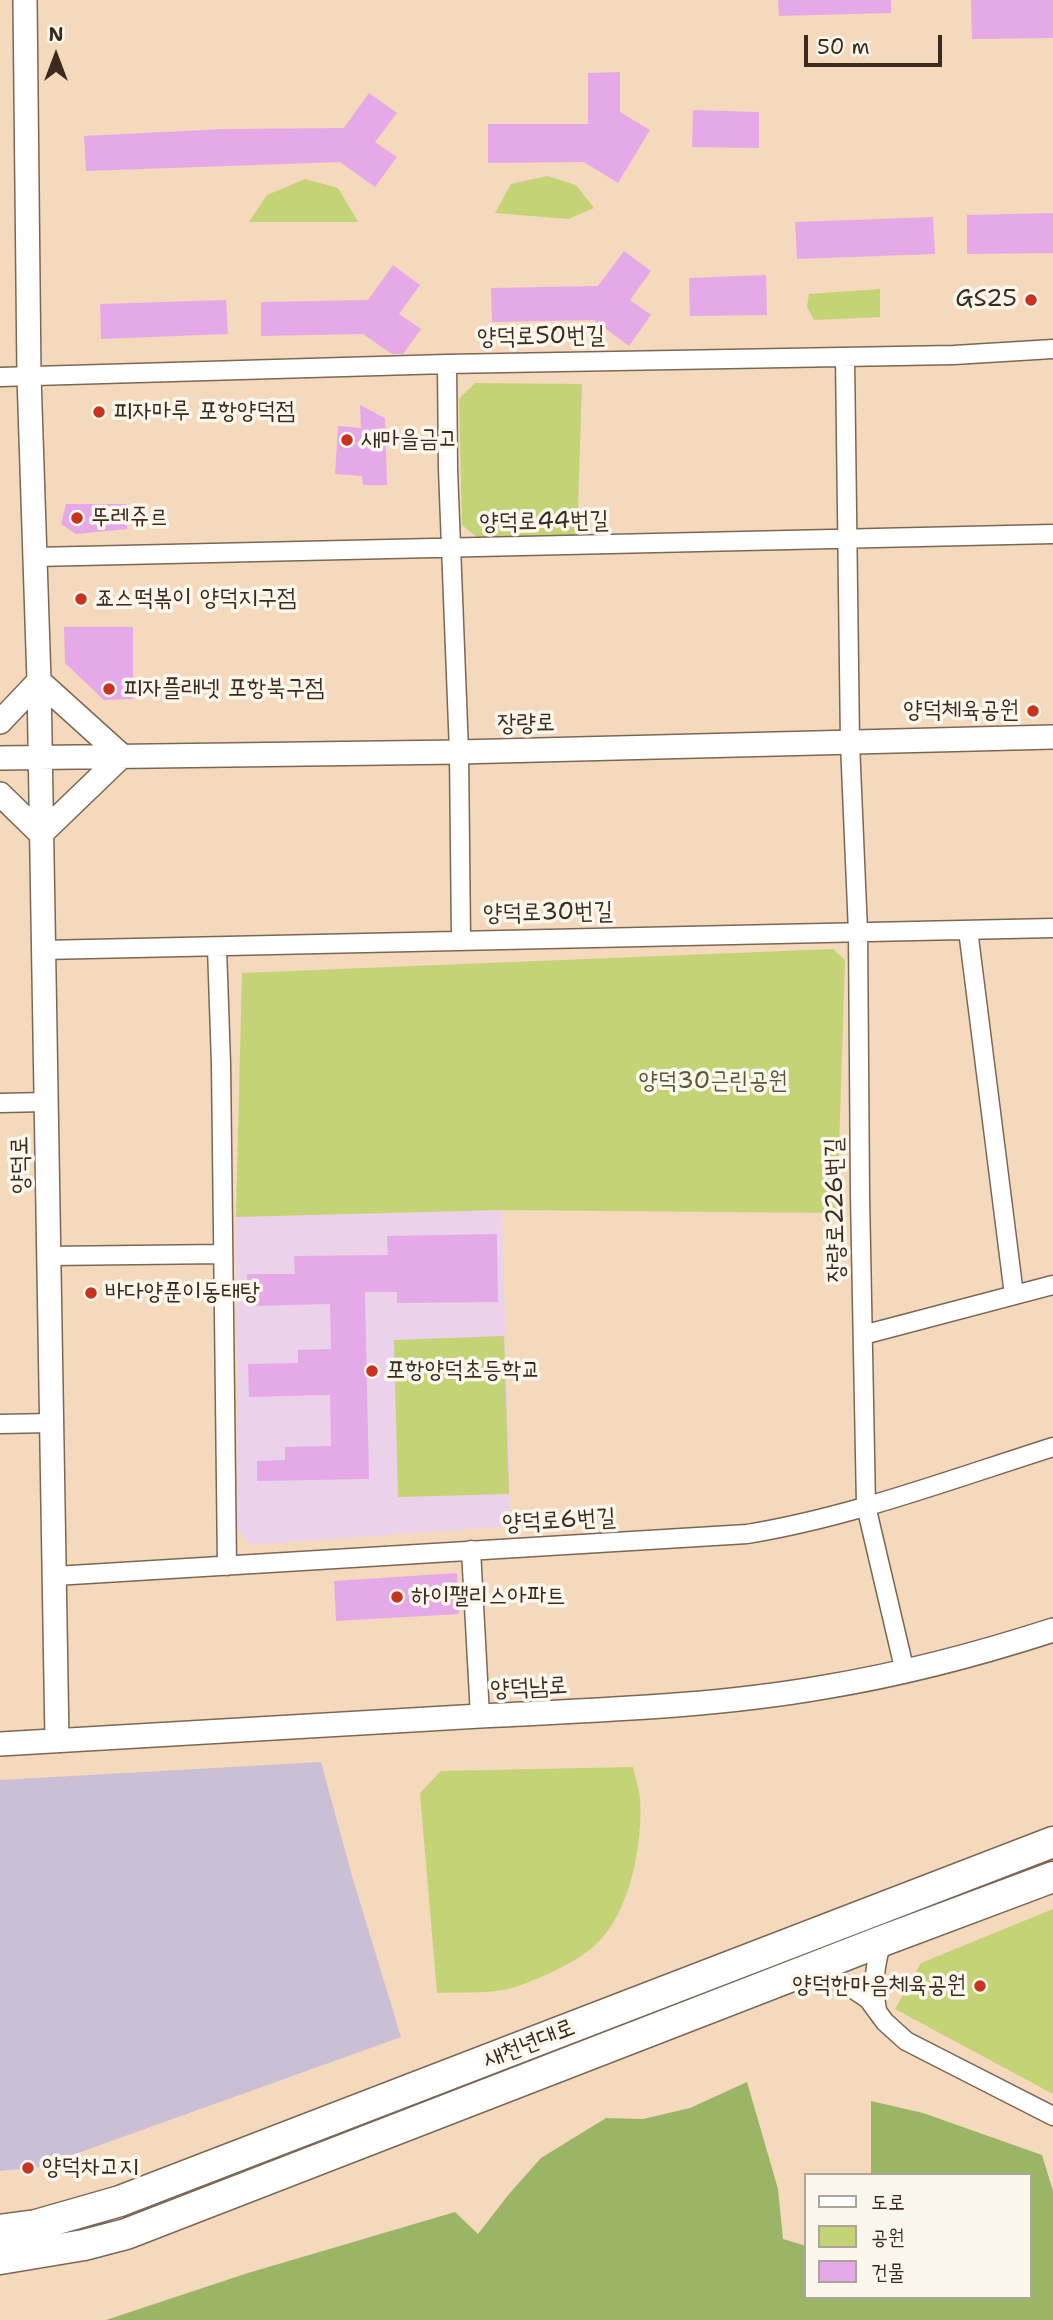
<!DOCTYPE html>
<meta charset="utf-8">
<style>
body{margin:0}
#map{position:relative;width:1053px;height:2320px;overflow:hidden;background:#f4d9bc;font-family:"Shantell Sans","Poor Story",sans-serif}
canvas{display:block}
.legend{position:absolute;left:804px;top:2173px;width:228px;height:126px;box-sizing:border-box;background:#fbf7ec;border:2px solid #aea59a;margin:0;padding:9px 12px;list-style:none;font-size:21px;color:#3b2a1e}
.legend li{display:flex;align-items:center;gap:14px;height:35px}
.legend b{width:35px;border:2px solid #aea59a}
.north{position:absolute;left:21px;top:21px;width:70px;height:70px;-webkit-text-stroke:5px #fbf7ec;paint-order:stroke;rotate:0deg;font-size:19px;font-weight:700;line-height:28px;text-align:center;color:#3b2a1e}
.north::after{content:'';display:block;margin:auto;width:24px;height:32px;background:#3b2a1e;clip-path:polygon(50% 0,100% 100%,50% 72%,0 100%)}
.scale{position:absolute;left:804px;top:35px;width:138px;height:32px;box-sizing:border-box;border:4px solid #3b2a1e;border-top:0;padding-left:9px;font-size:21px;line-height:24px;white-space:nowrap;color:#3b2a1e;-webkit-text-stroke:5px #fbf7ec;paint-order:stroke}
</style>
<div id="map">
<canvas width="1053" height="2320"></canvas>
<ul class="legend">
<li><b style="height:9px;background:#fff"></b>도로</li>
<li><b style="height:19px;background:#c3d375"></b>공원</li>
<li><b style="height:19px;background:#e5a9e8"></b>건물</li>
</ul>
<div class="north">N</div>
<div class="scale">50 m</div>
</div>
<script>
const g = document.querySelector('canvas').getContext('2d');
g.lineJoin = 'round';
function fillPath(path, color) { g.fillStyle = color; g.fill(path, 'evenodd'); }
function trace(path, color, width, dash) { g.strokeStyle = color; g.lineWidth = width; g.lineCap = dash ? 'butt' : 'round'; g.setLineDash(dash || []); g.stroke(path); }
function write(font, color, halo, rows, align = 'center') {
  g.font = font + ' "Shantell Sans","Poor Story",sans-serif'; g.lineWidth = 7; g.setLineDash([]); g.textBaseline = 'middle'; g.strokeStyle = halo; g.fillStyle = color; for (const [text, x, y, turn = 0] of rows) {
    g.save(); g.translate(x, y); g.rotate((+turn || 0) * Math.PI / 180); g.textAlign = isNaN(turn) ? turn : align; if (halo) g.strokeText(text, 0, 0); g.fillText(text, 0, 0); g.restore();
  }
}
fillPath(new Path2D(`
 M 502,1210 L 511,1526 L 251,1545 L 238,1531 L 236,1217 Z`), '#ecd1ea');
fillPath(new Path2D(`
 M 321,1762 L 352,1876 L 401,2037 L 39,2167 L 0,2171 L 0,1780 Z`), '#cbbfd5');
fillPath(new Path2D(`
 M 547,176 L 576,185 L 594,208 L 568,219 L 495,213 L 511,184 Z
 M 305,179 L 338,188 L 358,222 L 249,222 L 267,195 Z
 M 880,289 L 880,317 L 814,320 L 807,307 L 809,294 Z
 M 475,383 L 582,384 L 577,536 L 478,538 L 462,525 L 459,399 Z
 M 833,949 L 845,960 L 837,1213 L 502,1210 L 236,1217 L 242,973 Z
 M 504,1336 L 509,1494 L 398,1497 L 394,1340 Z
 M 633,1767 C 635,1777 639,1788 640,1798 C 643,1844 630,1916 593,1947 C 573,1964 537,1980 512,1988 C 489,1994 461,1992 437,1993 L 420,1793 L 441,1771 Z
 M 1053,1909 L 1053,2094 L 895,2009 L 921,1963 Z`), '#c3d375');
fillPath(new Path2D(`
 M 747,2082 L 778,2189 L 783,2239 L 806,2246 L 806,2297 L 1030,2297 L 1030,2175 L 871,2175 L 871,2101 L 923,2113 L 1042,2155 L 1053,2191 L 1053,2320 L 106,2320 L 248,2273 L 455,2212 L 478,2234 L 509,2194 L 541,2158 L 606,2118 L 643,2119 L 690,2108 Z`), '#9ab566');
fillPath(new Path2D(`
 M 778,0 L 891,0 L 891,13 L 779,16 Z
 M 971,0 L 1053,0 L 1053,38 L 972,39 Z
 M 620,72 L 620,112 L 650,130 L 618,183 L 584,162 L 488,163 L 488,124 L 588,124 L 588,73 Z
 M 369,93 L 397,113 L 375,142 L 397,157 L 375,187 L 340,162 L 86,171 L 84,136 L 224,129 L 344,128 Z
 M 693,110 L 759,112 L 759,148 L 692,147 Z
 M 1053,213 L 1053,253 L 967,254 L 967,215 Z
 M 933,217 L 935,254 L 797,259 L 795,222 Z
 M 624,251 L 651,271 L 630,300 L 651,315 L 629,346 L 594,320 L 492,322 L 491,288 L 598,286 Z
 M 393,265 L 420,285 L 399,314 L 421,329 L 403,354 L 392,354 L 363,334 L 261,336 L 261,302 L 368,300 Z
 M 766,275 L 767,315 L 690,316 L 689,278 Z
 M 226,300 L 228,334 L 101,339 L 100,304 Z
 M 360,405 L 385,418 L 387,485 L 363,485 L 362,476 L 335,474 L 338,426 L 361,428 Z
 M 66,504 L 127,504 L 127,529 L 76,534 L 61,524 Z
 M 64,627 L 133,627 L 133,699 L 104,700 L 65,663 Z
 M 497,1234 L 498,1302 L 397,1303 L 397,1292 L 365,1292 L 369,1479 L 257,1481 L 257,1461 L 285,1460 L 285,1447 L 331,1446 L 330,1395 L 249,1397 L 248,1364 L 298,1363 L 298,1350 L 331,1349 L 330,1304 L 248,1306 L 247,1274 L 295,1274 L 294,1256 L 388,1255 L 387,1236 Z
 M 457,1573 L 459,1614 L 336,1621 L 334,1581 Z`), '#e5a9e8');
const minor = new Path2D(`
 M 845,357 L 850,743 L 858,932 L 860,1195 L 866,1506 L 905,1672
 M 447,364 L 448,469 L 459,752 L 461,940
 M 0,377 L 447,364 L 954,355 L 1053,349
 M 35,557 L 1053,534
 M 968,930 L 1014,1295
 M 217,947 L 221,1064 L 227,1566
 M 43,950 L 1053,928
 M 0,1103 L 46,1102
 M 49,1256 L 223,1254
 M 863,1335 L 1053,1285
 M 0,1424 L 52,1423
 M 471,1550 L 480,1716
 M 55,1576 L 747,1534 C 851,1517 952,1479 1053,1447
 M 805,1977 L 834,1979 L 847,1985 L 868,1999 L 885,2022 L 906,2041 L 1053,2116
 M 877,2010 C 872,1985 875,1965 882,1941`);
const tertiary = new Path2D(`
 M 25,0 L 29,376 L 39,681 L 57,1740
 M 0,722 L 39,681 L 122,756 L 41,834 L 0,794
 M 0,758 L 459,752 L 1053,737
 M 0,1744 C 160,1734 320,1725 480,1716 C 595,1710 711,1707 825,1687 C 903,1674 979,1654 1053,1630`);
const primary = new Path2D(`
 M 0,2230 L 36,2225 L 120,2201 L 1053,1842
 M 0,2259 L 84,2245 L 126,2234 L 882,1941 L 1053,1877`);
trace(minor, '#7c6755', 21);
trace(tertiary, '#7c6755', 26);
trace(primary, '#7c6755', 33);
trace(minor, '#fff', 18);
trace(tertiary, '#fff', 23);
trace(primary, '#fff', 30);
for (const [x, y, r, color] of [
 [1031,300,7,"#c8321e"],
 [99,412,7,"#c8321e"],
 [347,440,7,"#c8321e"],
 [77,518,7,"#c8321e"],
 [81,599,7,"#c8321e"],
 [109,689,7,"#c8321e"],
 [1033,711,7,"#c8321e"],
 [91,1293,7,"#c8321e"],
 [372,1371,7,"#c8321e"],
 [397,1597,7,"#c8321e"],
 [980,1986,7,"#c8321e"],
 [28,2168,7,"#c8321e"]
]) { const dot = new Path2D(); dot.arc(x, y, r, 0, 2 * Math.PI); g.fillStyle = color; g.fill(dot); trace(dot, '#fbf7ec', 2.5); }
write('24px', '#3b2a1e', '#fbf7ec', [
 ["GS25",1017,300,"right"],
 ["피자마루 포항양덕점",113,412],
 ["새마을금고",361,440],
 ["뚜레쥬르",91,518],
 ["죠스떡볶이 양덕지구점",95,599],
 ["피자플래넷 포항북구점",123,689],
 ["양덕체육공원",1019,711,"right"],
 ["바다양푼이동태탕",105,1293],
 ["포항양덕초등학교",386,1371],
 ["하이팰리스아파트",411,1597],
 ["양덕한마음체육공원",966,1986,"right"],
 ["양덕차고지",42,2168]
], 'left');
write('24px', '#3b2a1e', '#fbf7ec', [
 ["양덕로50번길",541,337,-1],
 ["양덕로44번길",544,522,-1],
 ["장량로",526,724,-1],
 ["양덕로30번길",548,913,-1],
 ["양덕로",21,1165,-91],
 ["장량로226번길",836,1210,-91],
 ["양덕로6번길",559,1521,-3],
 ["양덕남로",529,1688,-3],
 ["새천년대로",529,2044,-21]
]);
write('24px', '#5d5434', '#fbf7ec', [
 ["양덕30근린공원",713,1082]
]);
</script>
